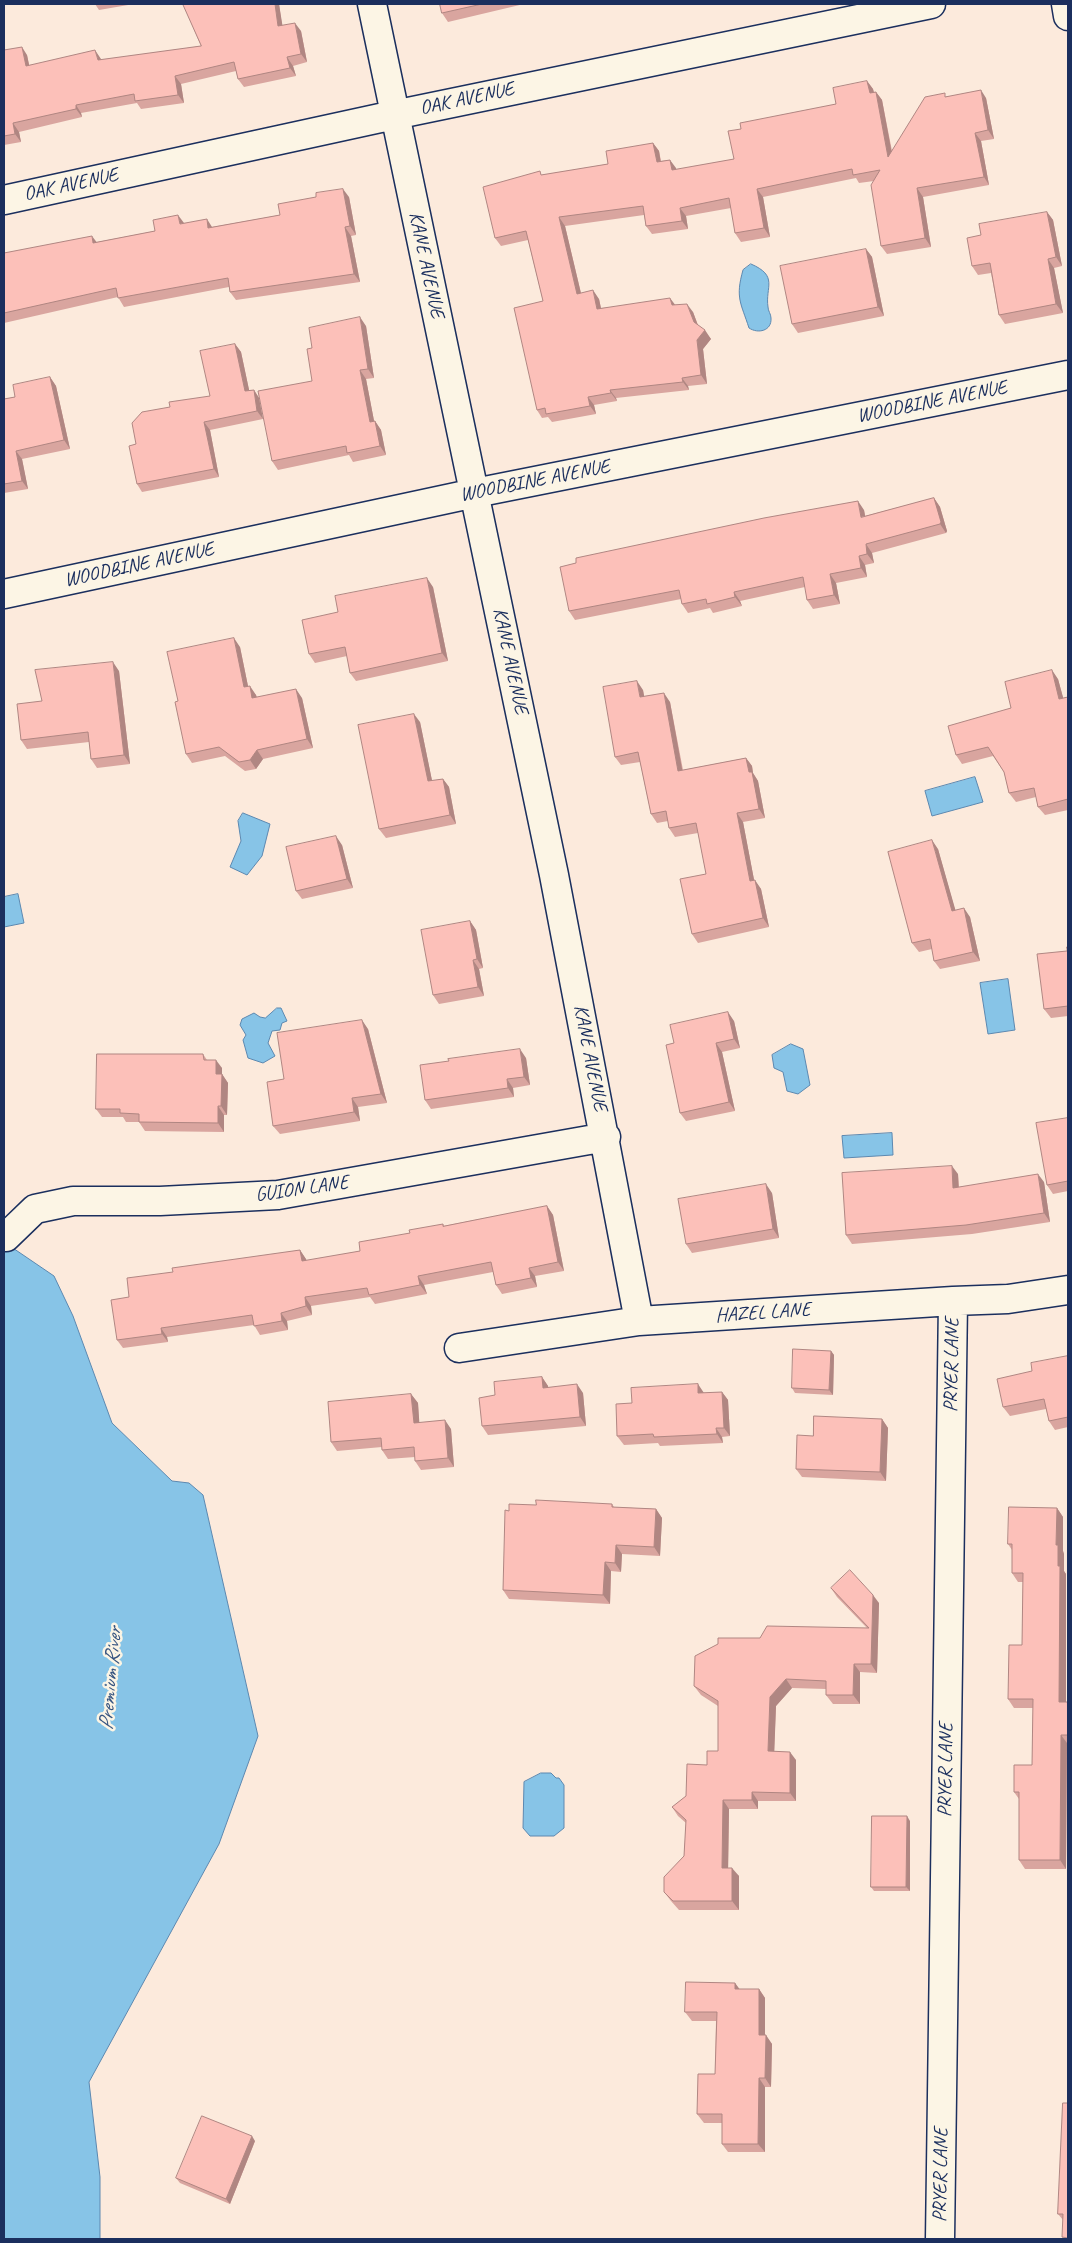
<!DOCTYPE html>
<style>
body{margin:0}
#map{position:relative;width:1072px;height:2243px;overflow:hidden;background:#fceadc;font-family:Caveat,sans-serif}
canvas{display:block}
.frame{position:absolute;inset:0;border:5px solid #1b2f5e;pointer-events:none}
</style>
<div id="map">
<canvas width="1072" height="2243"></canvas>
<div class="frame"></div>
</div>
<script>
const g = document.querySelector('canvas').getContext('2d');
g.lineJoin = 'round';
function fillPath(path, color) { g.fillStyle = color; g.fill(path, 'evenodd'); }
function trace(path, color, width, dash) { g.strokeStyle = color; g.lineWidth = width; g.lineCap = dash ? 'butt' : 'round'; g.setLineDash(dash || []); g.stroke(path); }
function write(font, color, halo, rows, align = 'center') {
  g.font = font + ' Caveat,sans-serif'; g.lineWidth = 5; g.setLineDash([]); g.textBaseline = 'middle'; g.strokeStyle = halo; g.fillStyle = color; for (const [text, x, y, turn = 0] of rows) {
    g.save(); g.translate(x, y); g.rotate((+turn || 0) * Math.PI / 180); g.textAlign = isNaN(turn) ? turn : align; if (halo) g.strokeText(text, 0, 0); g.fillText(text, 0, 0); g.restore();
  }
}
const water = new Path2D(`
 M 751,264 C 779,276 765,287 768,307 C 768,311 771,314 771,318 C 772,331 758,334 749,328 C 741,303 735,298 743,270 Z
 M 975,777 L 983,802 L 932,816 L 925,791 Z
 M 243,813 L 270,824 L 262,856 L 247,875 L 230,867 L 241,841 L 238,821 Z
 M 18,894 L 24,923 L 4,927 L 4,897 Z
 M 1008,979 L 1015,1030 L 988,1034 L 980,983 Z
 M 277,1008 L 281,1008 L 287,1021 L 282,1023 L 280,1030 L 272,1031 L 268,1043 L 275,1056 L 263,1063 L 248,1058 L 243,1040 L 246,1035 L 240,1025 L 242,1019 L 254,1013 L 260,1017 L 265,1018 Z
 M 791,1044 L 803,1049 L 810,1085 L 798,1094 L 787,1091 L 783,1072 L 774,1068 L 772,1055 Z
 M 892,1133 L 893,1155 L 844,1158 L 842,1136 Z
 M 4,1242 L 54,1276 L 73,1316 L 112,1423 L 172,1481 L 189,1483 L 203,1495 L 258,1736 L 219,1844 L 89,2082 L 100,2177 L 100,2239 L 4,2239 Z
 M 541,1773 L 551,1773 L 556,1778 L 559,1778 L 564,1785 L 564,1828 L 554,1836 L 530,1836 L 523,1828 L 524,1782 Z`);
fillPath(water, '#87c4e7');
trace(water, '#5c88b0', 1);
const minor = new Path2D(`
 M 372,4 L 554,875 L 639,1321
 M 4,200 L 394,115 L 931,4
 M 4,594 L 475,493 L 1068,375
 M 6,1237 L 35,1209 L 73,1201 L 160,1201 L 278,1195 L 606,1137
 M 459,1348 L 639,1321 L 953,1301 L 1008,1299 L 1068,1290
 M 940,2239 L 953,1301`);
const tertiary = new Path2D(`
 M 1066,4 L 1068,16`);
trace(minor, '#1b2f5e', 31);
trace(tertiary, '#1b2f5e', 31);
trace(minor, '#fcf5e5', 28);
trace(tertiary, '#fcf5e5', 28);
fillPath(new Path2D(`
 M 95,4 L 134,4 L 99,10 Z
 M 183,4 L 279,4 L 282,25 L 301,31 L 307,62 L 293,66 L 296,76 L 244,87 L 238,79 L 236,71 L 181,84 L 184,103 L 141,109 L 137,103 L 81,113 L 82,117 L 19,132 L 21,142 L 4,145 L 4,50 L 27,55 L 29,65 L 101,59 L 102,60 L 201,46 Z
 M 440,4 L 524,4 L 448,22 L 442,13 Z
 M 867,81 L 873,89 L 874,92 L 876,92 L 882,100 L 892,151 L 947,96 L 986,98 L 994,139 L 981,141 L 989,185 L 923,197 L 931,247 L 887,254 L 881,246 L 874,181 L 859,183 L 856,178 L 763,197 L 770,237 L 741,242 L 735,233 L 731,208 L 686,216 L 688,229 L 652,234 L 646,226 L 644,215 L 565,226 L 581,293 L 599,299 L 601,308 L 675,305 L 693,312 L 698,325 L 711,339 L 703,349 L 707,384 L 688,386 L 689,390 L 616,398 L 617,401 L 594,405 L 596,414 L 552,422 L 548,417 L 542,418 L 537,410 L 543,301 L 528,240 L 501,246 L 495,238 L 542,175 L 608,164 L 653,143 L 659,151 L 661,161 L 670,160 L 676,170 L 734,159 L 741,129 L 836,104 Z
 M 349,197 L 356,235 L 351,236 L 360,282 L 236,300 L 230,292 L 229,287 L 124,307 L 118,297 L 4,323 L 4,253 L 97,242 L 155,231 L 184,223 L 212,227 L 280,215 Z
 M 1047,212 L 1053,220 L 1062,266 L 1054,268 L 1063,313 L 1005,324 L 999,315 L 991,273 L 978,275 L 972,266 Z
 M 866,249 L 872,257 L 884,316 L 798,333 L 792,324 Z
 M 366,326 L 374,378 L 366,379 L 374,421 L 375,421 L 381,430 L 386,455 L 353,462 L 349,455 L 278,470 L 272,461 L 312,381 L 312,348 Z
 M 235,344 L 241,352 L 249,390 L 254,390 L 259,398 L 263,419 L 210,430 L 219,477 L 142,492 L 137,484 L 136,444 L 170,407 L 210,396 Z
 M 50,377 L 56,386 L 70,449 L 22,459 L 28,489 L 4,493 L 4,399 L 15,397 Z
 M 934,498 L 940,507 L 947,531 L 946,533 L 872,553 L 874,563 L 865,565 L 867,577 L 836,583 L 840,604 L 813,609 L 807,600 L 805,587 L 740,601 L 742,606 L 713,613 L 710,608 L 688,613 L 682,604 L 681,599 L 575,620 L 569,611 L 864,510 L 865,516 Z
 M 433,587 L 448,661 L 356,681 L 350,673 L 347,656 L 315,663 L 309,654 L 338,612 Z
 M 240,647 L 248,686 L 256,695 L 257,697 L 302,698 L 313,748 L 263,759 L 256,769 L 245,771 L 225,756 L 192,763 L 186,754 L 178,701 Z
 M 119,671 L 130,764 L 97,768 L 91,759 L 89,742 L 27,749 L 21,740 L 42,701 Z
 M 1058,679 L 1063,698 L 1068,697 L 1068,810 L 1045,815 L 1038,807 L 1036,797 L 1016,802 L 1009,793 L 1004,772 L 993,756 L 962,764 L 956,755 L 1011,708 Z
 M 643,690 L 644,697 L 670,702 L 683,770 L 746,758 L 752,766 L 753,773 L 758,781 L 765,818 L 743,822 L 754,880 L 761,889 L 769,927 L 698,943 L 692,934 L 706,874 L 698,833 L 675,837 L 669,828 L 668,821 L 657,823 L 651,814 L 640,762 L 621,765 L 615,757 Z
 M 420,722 L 432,781 L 443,779 L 449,787 L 456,824 L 386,838 L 379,829 Z
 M 342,845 L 353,888 L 302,899 L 296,891 Z
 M 938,849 L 955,910 L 970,917 L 980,961 L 940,969 L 934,961 L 932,949 L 919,952 L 912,943 Z
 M 470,921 L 476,930 L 483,968 L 479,969 L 484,996 L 439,1004 L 433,995 Z
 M 1068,947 L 1068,1016 L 1051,1018 L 1044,1009 Z
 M 734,1021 L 740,1048 L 722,1052 L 735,1111 L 686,1121 L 680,1113 L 674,1043 Z
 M 368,1029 L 387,1103 L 358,1107 L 360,1121 L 280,1134 L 273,1126 L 284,1079 Z
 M 203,1054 L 207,1060 L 222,1068 L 222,1074 L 228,1083 L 227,1115 L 224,1115 L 224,1132 L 145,1131 L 139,1122 L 126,1122 L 123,1117 L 102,1117 L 96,1109 Z
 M 526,1058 L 530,1085 L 513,1088 L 514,1097 L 431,1109 L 425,1100 Z
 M 1068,1118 L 1068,1191 L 1053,1194 L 1047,1185 Z
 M 958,1174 L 959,1187 L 1044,1182 L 1050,1222 L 972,1234 L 852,1244 L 846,1235 Z
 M 772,1193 L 779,1238 L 692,1253 L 686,1244 Z
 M 547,1206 L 553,1215 L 564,1271 L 535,1276 L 537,1287 L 502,1294 L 496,1285 L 493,1272 L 424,1285 L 427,1294 L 375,1304 L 370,1297 L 311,1306 L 312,1315 L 287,1321 L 288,1330 L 260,1335 L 254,1325 L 167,1337 L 168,1342 L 123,1348 L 117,1340 L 129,1297 L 173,1272 L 300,1250 L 307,1261 L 360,1251 L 410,1233 L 443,1224 L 444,1226 Z
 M 831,1351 L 834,1355 L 833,1395 L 795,1393 L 792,1388 Z
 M 1068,1356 L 1068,1427 L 1055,1430 L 1049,1421 L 1046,1409 L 1010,1416 L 1003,1407 L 1032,1371 Z
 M 542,1377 L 548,1386 L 548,1387 L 583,1393 L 586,1426 L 488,1435 L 482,1426 L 495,1395 Z
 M 722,1392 L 728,1400 L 730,1436 L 722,1437 L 723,1443 L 660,1446 L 658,1443 L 624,1445 L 617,1436 L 632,1403 L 704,1393 Z
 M 411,1394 L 418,1403 L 419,1423 L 451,1429 L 454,1467 L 421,1470 L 415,1461 L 415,1457 L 388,1459 L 382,1450 L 382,1447 L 337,1451 L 331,1442 Z
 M 882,1419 L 888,1428 L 886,1481 L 802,1477 L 796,1469 L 813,1436 Z
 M 612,1504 L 614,1507 L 656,1509 L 662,1518 L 660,1556 L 622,1554 L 621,1572 L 611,1571 L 610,1604 L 509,1599 L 503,1590 L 509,1511 L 536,1505 Z
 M 1057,1508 L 1063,1517 L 1063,1551 L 1064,1554 L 1064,1571 L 1066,1574 L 1066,1702 L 1068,1702 L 1068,1743 L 1067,1743 L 1066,1869 L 1025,1869 L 1019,1860 L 1019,1799 L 1014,1792 L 1032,1765 L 1033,1708 L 1014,1708 L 1008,1699 L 1022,1645 L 1023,1582 L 1018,1582 L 1012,1573 L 1012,1550 L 1008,1544 Z
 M 831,1588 L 879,1603 L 877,1673 L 860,1672 L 860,1704 L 833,1704 L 826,1695 L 826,1689 L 792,1688 L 776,1706 L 774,1751 L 796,1760 L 796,1801 L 758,1801 L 758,1809 L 729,1809 L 728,1868 L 739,1876 L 739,1910 L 679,1910 L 671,1901 L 664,1892 L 684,1856 L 686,1823 L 678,1816 L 672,1807 L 686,1796 L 707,1765 L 718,1751 L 718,1706 L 701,1695 L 694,1686 L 760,1638 L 867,1628 L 837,1597 Z
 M 910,1821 L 910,1891 L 874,1891 L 871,1887 Z
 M 735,1983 L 739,1989 L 759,1989 L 765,1998 L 765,2035 L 772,2044 L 771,2087 L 765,2087 L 765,2152 L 728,2152 L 722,2144 L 722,2123 L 704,2123 L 697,2114 L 715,2074 L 716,2021 L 692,2021 L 685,2012 Z
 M 1063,2103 L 1063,2220 L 1058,2214 Z
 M 255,2141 L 230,2204 L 180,2183 L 176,2178 Z
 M 1062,2237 L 1068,2238 L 1068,2239 L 1063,2239 Z`), '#d9a59f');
fillPath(new Path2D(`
 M 275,4 L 279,4 L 284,35 L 278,26 Z
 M 295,23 L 301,31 L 307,62 L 301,54 Z
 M 22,47 L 27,55 L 31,74 L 26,66 Z
 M 95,50 L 101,59 L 104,69 L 98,60 Z
 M 287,57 L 293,66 L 296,76 L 290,68 Z
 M 175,76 L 181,84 L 184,103 L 178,95 Z
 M 867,81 L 873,89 L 876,102 L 870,93 Z
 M 981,90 L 986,98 L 994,139 L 988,130 Z
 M 876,92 L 882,100 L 894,165 L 888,157 Z
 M 76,105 L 81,113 L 82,117 L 76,109 Z
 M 13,123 L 19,132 L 21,142 L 15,134 Z
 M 975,133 L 981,141 L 989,185 L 984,177 Z
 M 653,143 L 659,151 L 662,170 L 657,162 Z
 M 670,160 L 676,168 L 678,179 L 672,170 Z
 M 917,188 L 923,197 L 931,247 L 925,238 Z
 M 343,189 L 349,197 L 356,235 L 350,226 Z
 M 757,189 L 763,197 L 770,237 L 764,228 Z
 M 680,208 L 686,216 L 688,229 L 682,221 Z
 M 1047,212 L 1053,220 L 1062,266 L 1056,257 Z
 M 178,215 L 184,223 L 180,224 Z
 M 559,217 L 565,226 L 583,302 L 577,294 Z
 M 207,219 L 212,227 L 208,228 Z
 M 345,227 L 351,236 L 360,282 L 354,274 Z
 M 92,236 L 98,244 L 93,243 Z
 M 866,249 L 872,257 L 884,316 L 878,307 Z
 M 1048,259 L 1054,268 L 1063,313 L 1056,304 Z
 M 593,290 L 599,299 L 603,318 L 597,309 Z
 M 670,298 L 676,306 L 672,305 Z
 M 687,304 L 693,312 L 700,331 L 694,322 Z
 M 360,317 L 366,326 L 374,378 L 368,369 Z
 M 705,330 L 711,339 L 703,349 L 707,384 L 701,375 L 697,340 Z
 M 235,344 L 241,352 L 251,399 L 245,391 Z
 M 360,370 L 366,379 L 376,431 L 370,422 Z
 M 50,377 L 56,386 L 70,449 L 64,440 Z
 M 682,378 L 688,386 L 689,390 L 683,382 Z
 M 254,390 L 259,398 L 263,419 L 257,411 Z
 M 610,390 L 616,398 L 617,401 L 611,393 Z
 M 588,397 L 594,405 L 596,414 L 590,406 Z
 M 375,421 L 381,430 L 386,455 L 380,446 Z
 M 204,422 L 210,430 L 219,477 L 214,469 Z
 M 16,451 L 22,459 L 28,489 L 22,481 Z
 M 934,498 L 940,507 L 947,531 L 946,533 L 940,524 Z
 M 858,501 L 864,510 L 867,526 L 861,517 Z
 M 866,544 L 872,553 L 874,563 L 867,554 Z
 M 859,556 L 865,565 L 867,577 L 861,568 Z
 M 830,574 L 836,583 L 840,604 L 834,595 Z
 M 427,578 L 433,587 L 448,661 L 442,653 Z
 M 734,592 L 740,601 L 742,606 L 735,597 Z
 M 234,638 L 240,647 L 250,696 L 244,687 Z
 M 113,662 L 119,671 L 130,764 L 124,755 Z
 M 1052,670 L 1058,679 L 1066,708 L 1059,699 Z
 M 637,681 L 643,690 L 646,706 L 640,697 Z
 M 250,686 L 256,695 L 259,707 L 252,698 Z
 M 296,689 L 302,698 L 313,748 L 307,739 Z
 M 664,693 L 670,702 L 684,780 L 678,771 Z
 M 414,714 L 420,722 L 434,790 L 428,781 Z
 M 257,750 L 263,759 L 256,769 L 250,760 Z
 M 746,758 L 752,766 L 753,773 L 758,781 L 765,818 L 759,809 L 749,772 Z
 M 443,779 L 449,787 L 456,824 L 450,815 Z
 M 737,813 L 743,822 L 756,890 L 750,881 Z
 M 336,836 L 342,845 L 353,888 L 347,879 Z
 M 932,840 L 938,849 L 958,919 L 952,911 Z
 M 755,880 L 761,889 L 769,927 L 763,918 Z
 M 964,908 L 970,917 L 980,961 L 973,952 Z
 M 470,921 L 476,930 L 483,968 L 477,959 Z
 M 473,960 L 479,969 L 484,996 L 478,987 Z
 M 728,1012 L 734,1021 L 740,1048 L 734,1039 Z
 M 362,1020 L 368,1029 L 387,1103 L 381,1094 Z
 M 716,1043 L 722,1052 L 735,1111 L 729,1102 Z
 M 520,1049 L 526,1058 L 530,1085 L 524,1077 Z
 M 216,1060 L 222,1068 L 222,1074 L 228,1083 L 227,1115 L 221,1106 L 216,1074 Z
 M 507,1079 L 513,1088 L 514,1097 L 508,1088 Z
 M 352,1098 L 358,1107 L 360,1121 L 354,1112 Z
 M 218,1106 L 224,1115 L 224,1132 L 218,1123 Z
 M 952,1166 L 958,1174 L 959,1196 L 953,1188 Z
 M 1038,1174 L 1044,1182 L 1050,1222 L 1044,1213 Z
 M 766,1184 L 772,1193 L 779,1238 L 773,1229 Z
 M 547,1206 L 553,1215 L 564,1271 L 558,1262 Z
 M 300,1250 L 306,1259 L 309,1270 L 302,1261 Z
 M 529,1268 L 535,1276 L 537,1287 L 531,1278 Z
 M 418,1276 L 424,1285 L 427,1294 L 420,1285 Z
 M 305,1297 L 311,1306 L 312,1315 L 306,1306 Z
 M 281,1313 L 287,1321 L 288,1330 L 282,1321 Z
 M 161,1328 L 167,1337 L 168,1342 L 162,1334 Z
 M 831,1351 L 834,1355 L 833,1395 L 829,1390 Z
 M 542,1377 L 548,1386 L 549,1396 L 543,1388 Z
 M 577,1384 L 583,1393 L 586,1426 L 580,1417 Z
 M 698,1384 L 704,1393 L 698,1393 Z
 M 722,1392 L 728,1400 L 730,1436 L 724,1428 Z
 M 411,1394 L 418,1403 L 420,1432 L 414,1423 Z
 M 882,1419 L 888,1428 L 886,1481 L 880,1472 Z
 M 445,1420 L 451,1429 L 454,1467 L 448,1458 Z
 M 716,1428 L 722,1437 L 723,1443 L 717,1434 Z
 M 1057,1508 L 1063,1517 L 1063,1551 L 1064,1554 L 1064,1571 L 1066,1574 L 1066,1711 L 1059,1702 L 1058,1566 L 1056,1545 Z
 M 656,1509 L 662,1518 L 660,1556 L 654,1547 Z
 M 616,1545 L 622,1554 L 621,1572 L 615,1563 Z
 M 605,1562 L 611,1571 L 610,1604 L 603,1595 Z
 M 873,1595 L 879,1603 L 877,1673 L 871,1664 Z
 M 854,1664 L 860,1672 L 860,1704 L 853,1695 Z
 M 786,1679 L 792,1688 L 776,1706 L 774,1760 L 768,1751 L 770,1697 Z
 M 1061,1735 L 1067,1743 L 1066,1869 L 1060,1860 Z
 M 790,1752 L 796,1760 L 796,1801 L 790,1793 Z
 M 752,1792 L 758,1801 L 758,1809 L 752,1800 Z
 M 723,1800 L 729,1809 L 728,1876 L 722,1868 Z
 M 907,1816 L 910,1821 L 910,1891 L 906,1887 Z
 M 732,1868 L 739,1876 L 739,1910 L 732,1901 Z
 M 735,1983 L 741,1991 L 735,1989 Z
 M 759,1989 L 765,1998 L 765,2044 L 759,2035 Z
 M 766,2035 L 772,2044 L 771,2087 L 765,2078 Z
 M 759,2078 L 765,2087 L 765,2152 L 758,2144 Z
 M 252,2136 L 255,2141 L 230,2204 L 226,2199 Z`), '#b08682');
const building = new Path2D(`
 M 183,4 L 275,4 L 278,26 L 295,23 L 301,54 L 287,57 L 290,68 L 238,79 L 234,62 L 175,76 L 178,95 L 135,101 L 134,94 L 76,105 L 76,109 L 13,123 L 15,134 L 4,136 L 4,50 L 22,47 L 26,66 L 95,50 L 98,60 L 201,46 Z
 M 440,4 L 482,4 L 442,13 Z
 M 867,81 L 870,93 L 876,92 L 888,157 L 925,97 L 945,93 L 945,97 L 981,90 L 988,130 L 975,133 L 984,177 L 917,188 L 925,238 L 881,246 L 871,185 L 880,170 L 853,175 L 852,169 L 757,189 L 764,228 L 735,233 L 729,198 L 680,208 L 682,221 L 646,226 L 643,206 L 559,217 L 577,294 L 593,290 L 597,309 L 670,298 L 672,305 L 687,304 L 694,322 L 705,330 L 697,340 L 701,375 L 682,378 L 683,382 L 610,390 L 611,393 L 588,397 L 590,406 L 546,414 L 545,408 L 537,410 L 514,308 L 543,301 L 526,231 L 495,238 L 483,187 L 540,171 L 541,175 L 608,164 L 606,151 L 653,143 L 657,162 L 670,160 L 672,170 L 734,159 L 728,131 L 741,129 L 740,123 L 836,104 L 833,88 Z
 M 343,189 L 350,226 L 345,227 L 354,274 L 230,292 L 228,278 L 118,298 L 116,288 L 4,313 L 4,253 L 92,236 L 93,243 L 155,231 L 153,220 L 178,215 L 180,224 L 207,219 L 208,228 L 280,215 L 278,204 L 316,197 L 316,193 Z
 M 1047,212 L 1056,257 L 1048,259 L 1056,304 L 999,315 L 990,263 L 972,266 L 967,238 L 981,235 L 979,224 Z
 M 866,249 L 878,307 L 792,324 L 780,266 Z
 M 360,317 L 368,369 L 360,370 L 370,422 L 375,421 L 380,446 L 347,453 L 346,446 L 272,461 L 258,391 L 312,381 L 307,349 L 312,348 L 309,328 Z
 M 235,344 L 245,391 L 254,390 L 257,411 L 204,422 L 214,469 L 137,484 L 129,446 L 136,444 L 132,423 L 142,412 L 170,407 L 169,402 L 210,396 L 200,351 Z
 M 50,377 L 64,440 L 16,451 L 22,481 L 4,484 L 4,399 L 15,397 L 13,385 Z
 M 934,498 L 941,522 L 940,524 L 866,544 L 867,554 L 859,556 L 861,568 L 830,574 L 834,595 L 807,600 L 803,577 L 734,592 L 735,597 L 707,604 L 706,599 L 682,604 L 679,590 L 569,611 L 560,567 L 576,563 L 576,558 L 764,518 L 858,501 L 861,517 Z
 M 427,578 L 442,653 L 350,673 L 345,647 L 309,654 L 302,620 L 338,612 L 335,596 Z
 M 234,638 L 244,687 L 250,686 L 252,698 L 296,689 L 307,739 L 257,750 L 250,760 L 239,762 L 219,747 L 186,754 L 175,702 L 178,701 L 167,652 Z
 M 113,662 L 124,755 L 91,759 L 88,732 L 21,740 L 17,704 L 42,701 L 35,670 Z
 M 1052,670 L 1059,699 L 1068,697 L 1068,799 L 1038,807 L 1034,788 L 1009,793 L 1004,772 L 988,747 L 956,755 L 948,726 L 1011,708 L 1005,682 Z
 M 637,681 L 640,697 L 664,693 L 678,771 L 746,758 L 749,772 L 752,772 L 759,809 L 737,813 L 750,881 L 755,880 L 763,918 L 692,934 L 680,879 L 706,874 L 696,823 L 669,828 L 666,811 L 651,814 L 638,752 L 615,757 L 603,687 Z
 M 414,714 L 428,781 L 443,779 L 450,815 L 379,829 L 358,725 Z
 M 336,836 L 347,879 L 296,891 L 286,847 Z
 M 932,840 L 952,911 L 964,908 L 973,952 L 934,961 L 930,939 L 912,943 L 888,852 Z
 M 470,921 L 477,959 L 473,960 L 478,987 L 433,995 L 421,930 Z
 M 1067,947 L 1068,947 L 1068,1006 L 1044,1009 L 1037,954 L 1067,951 Z
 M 728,1012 L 734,1039 L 716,1043 L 729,1102 L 680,1113 L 666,1045 L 674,1043 L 670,1025 Z
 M 362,1020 L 381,1094 L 352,1098 L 354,1112 L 273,1126 L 267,1082 L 284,1079 L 277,1033 Z
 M 520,1049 L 524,1077 L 507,1079 L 508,1088 L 425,1100 L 420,1065 L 449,1061 L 448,1059 Z
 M 97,1054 L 203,1054 L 204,1060 L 216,1060 L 216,1074 L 222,1074 L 221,1106 L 218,1106 L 218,1123 L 139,1122 L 139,1114 L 120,1113 L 120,1109 L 96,1109 Z
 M 1068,1118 L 1068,1181 L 1047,1185 L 1036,1123 Z
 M 952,1166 L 953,1188 L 1038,1174 L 1044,1213 L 966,1225 L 846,1235 L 842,1173 Z
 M 766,1184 L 773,1229 L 686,1244 L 678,1199 Z
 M 547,1206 L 558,1262 L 529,1268 L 531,1278 L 496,1285 L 491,1262 L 418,1276 L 420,1285 L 369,1295 L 367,1288 L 305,1297 L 306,1306 L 281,1313 L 282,1321 L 254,1326 L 252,1315 L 161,1328 L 162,1334 L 117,1340 L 111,1300 L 129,1297 L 127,1278 L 173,1272 L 172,1268 L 300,1250 L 302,1261 L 360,1251 L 359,1242 L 410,1233 L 409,1230 L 443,1224 L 443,1226 Z
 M 793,1349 L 831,1351 L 829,1390 L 792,1388 Z
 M 1068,1356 L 1068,1417 L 1049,1421 L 1044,1399 L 1003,1407 L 997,1379 L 1032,1371 L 1031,1363 Z
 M 542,1377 L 543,1388 L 577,1384 L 580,1417 L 482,1426 L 479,1398 L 495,1395 L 494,1382 Z
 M 698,1384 L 698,1393 L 722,1392 L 724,1428 L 716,1428 L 717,1434 L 654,1437 L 653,1434 L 617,1436 L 616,1404 L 632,1403 L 631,1388 Z
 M 411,1394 L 414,1423 L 445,1420 L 448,1458 L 415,1461 L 414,1447 L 382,1450 L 381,1438 L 331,1442 L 328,1402 Z
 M 814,1416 L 882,1419 L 880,1472 L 796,1469 L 797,1435 L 813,1436 Z
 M 536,1500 L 612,1504 L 612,1507 L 656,1509 L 654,1547 L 616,1545 L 615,1563 L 605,1562 L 603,1595 L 503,1590 L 505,1510 L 509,1511 L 509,1504 L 536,1505 Z
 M 1009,1507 L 1057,1508 L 1056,1545 L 1058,1545 L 1058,1566 L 1060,1566 L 1059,1702 L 1068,1702 L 1068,1735 L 1061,1735 L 1060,1860 L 1019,1860 L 1019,1792 L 1014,1792 L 1014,1765 L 1032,1765 L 1033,1699 L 1008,1699 L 1009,1645 L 1022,1645 L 1023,1573 L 1012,1573 L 1012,1544 L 1008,1544 Z
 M 850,1570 L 873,1595 L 871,1664 L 854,1664 L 853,1695 L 826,1695 L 826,1681 L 786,1679 L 770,1697 L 768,1751 L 790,1752 L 790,1793 L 752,1792 L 752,1800 L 723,1800 L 722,1868 L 732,1868 L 732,1901 L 673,1901 L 664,1892 L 664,1877 L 684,1856 L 686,1820 L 672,1807 L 686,1796 L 687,1764 L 707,1765 L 707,1751 L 718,1751 L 718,1701 L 694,1686 L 695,1656 L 718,1644 L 718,1638 L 760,1638 L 767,1626 L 869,1628 L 831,1588 Z
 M 872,1816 L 907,1816 L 906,1887 L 871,1887 Z
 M 686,1982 L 735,1983 L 735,1989 L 759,1989 L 759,2035 L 766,2035 L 765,2078 L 759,2078 L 758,2144 L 722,2144 L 722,2114 L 697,2114 L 698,2074 L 715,2074 L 717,2012 L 685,2012 Z
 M 1063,2103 L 1068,2103 L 1068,2238 L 1062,2237 L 1063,2214 L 1058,2214 Z
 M 202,2116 L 252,2136 L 226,2199 L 176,2178 Z`);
fillPath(building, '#fcc0b9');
trace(building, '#b08682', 1);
write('20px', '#1b2f5e', '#fcf5e5', [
 ["OAK AVENUE",467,99,-12],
 ["OAK AVENUE",71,185,-12],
 ["KANE AVENUE",426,265,78],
 ["WOODBINE AVENUE",932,402,-11],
 ["WOODBINE AVENUE",535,481,-11],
 ["WOODBINE AVENUE",139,565,-12],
 ["KANE AVENUE",510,661,78],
 ["KANE AVENUE",590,1058,79],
 ["GUION LANE",302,1189,-8],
 ["HAZEL LANE",763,1313,-4],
 ["PRYER LANE",952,1365,-89],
 ["PRYER LANE",946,1770,-89],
 ["PRYER LANE",941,2175,-89]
]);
write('italic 21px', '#365480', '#fcf5e5', [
 ["Premium River",111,1679,-85]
]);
</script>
